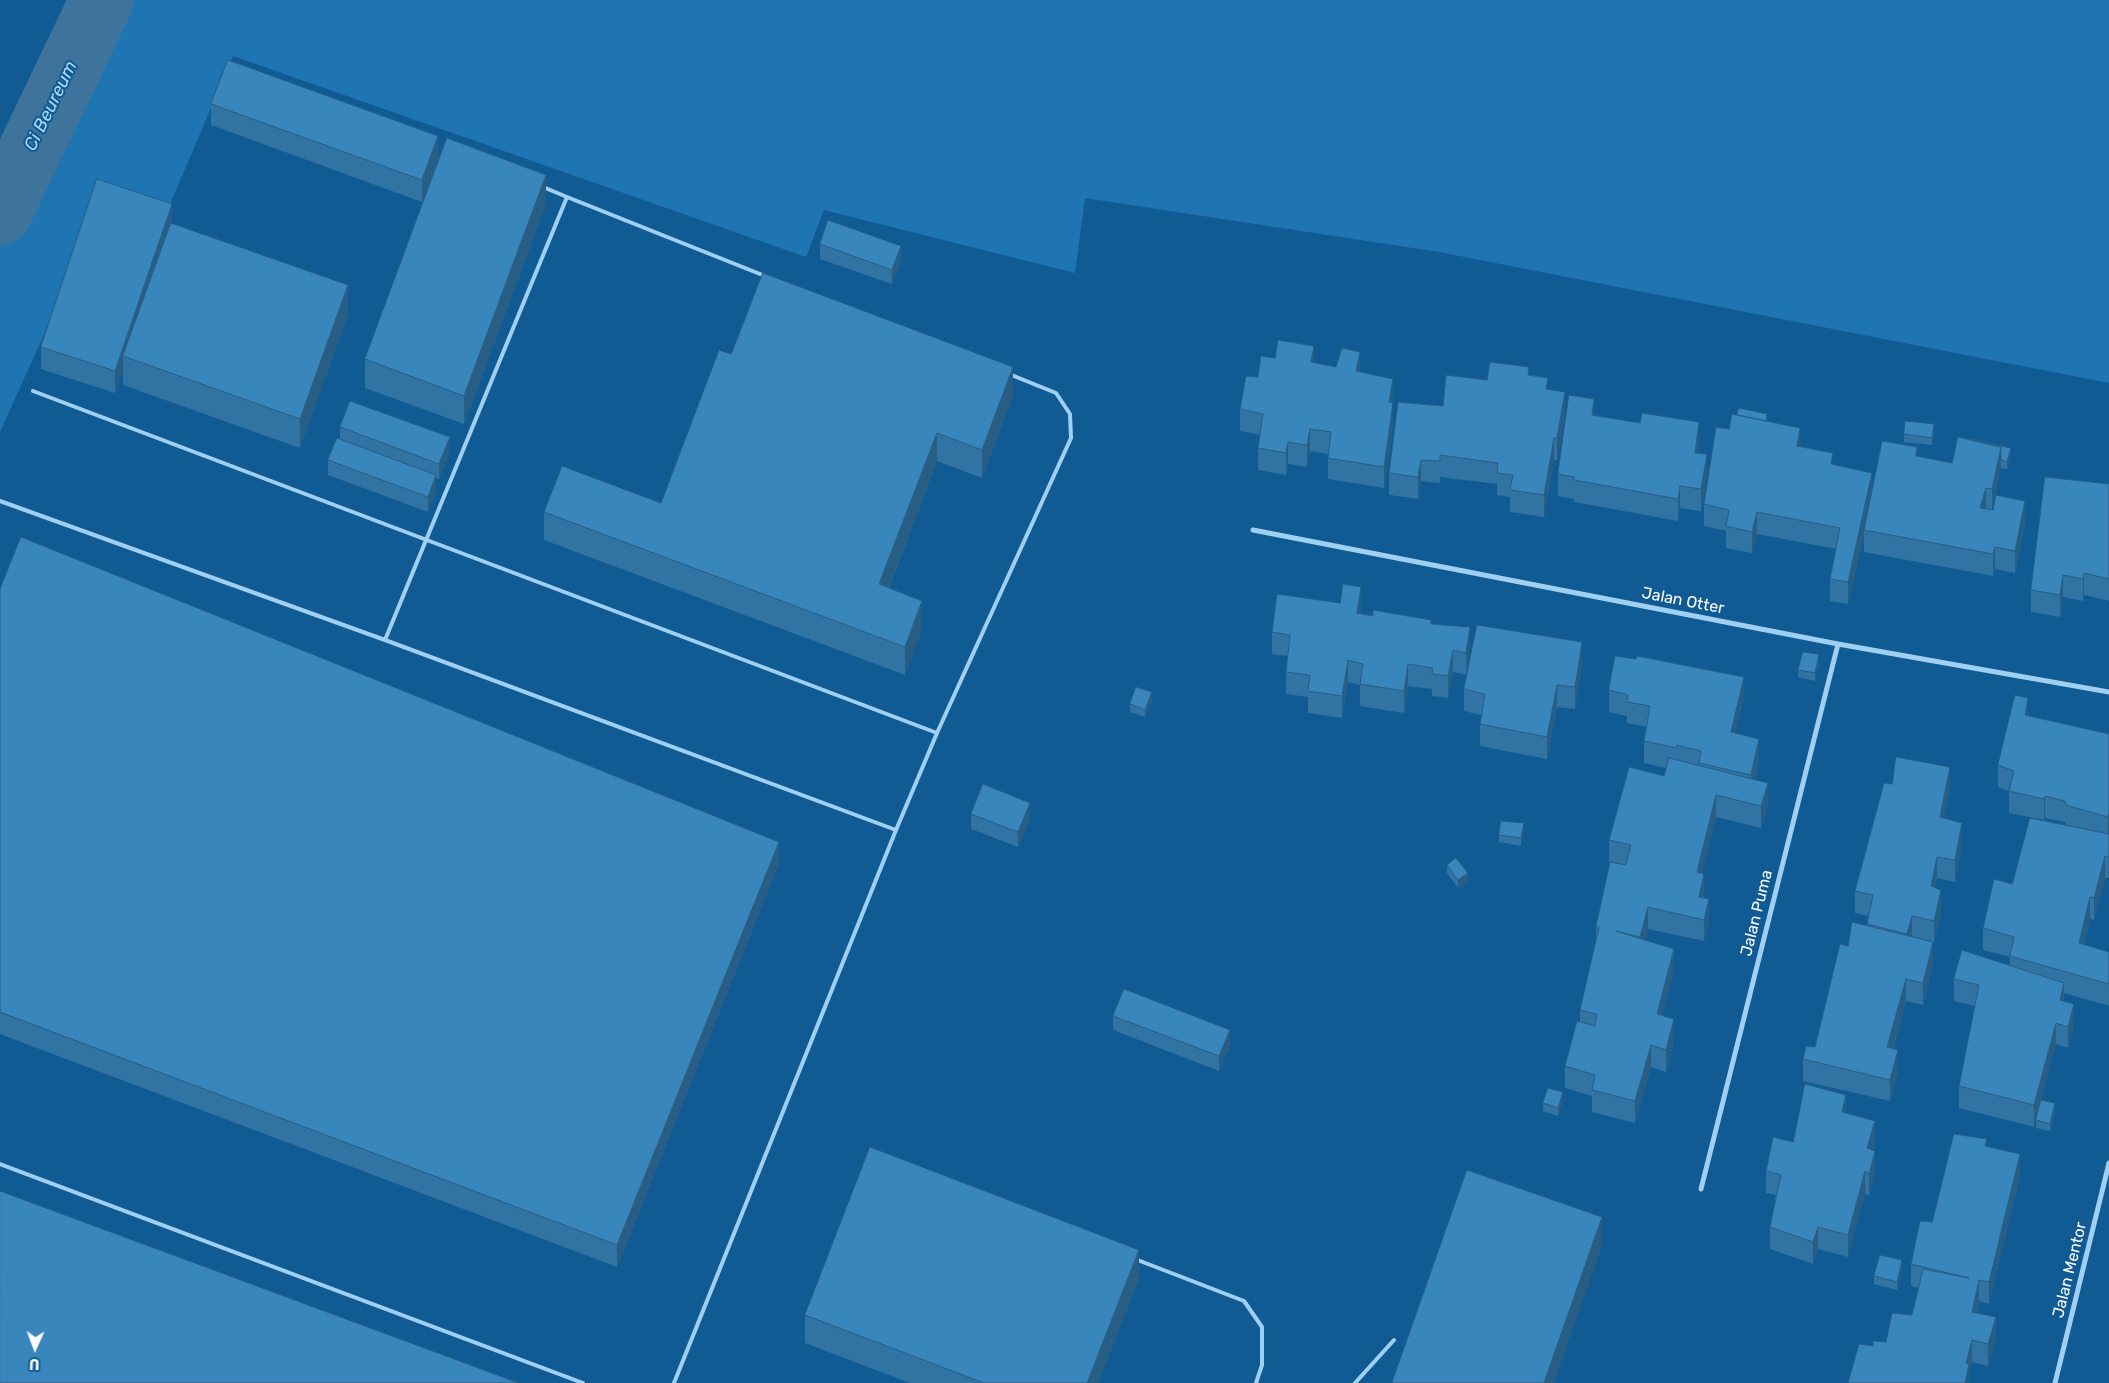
<!DOCTYPE html>
<style>
body{margin:0}
#map{position:relative;width:2109px;height:1383px;overflow:hidden;background:#115b94;font-family:Rubik,sans-serif}
canvas{display:block}
.north{position:absolute;left:10px;top:1323px;width:50px;height:50px;-webkit-text-stroke:4px #115b94;paint-order:stroke;rotate:182deg;font-size:14px;font-weight:700;line-height:20px;text-align:center;color:#fff}
.north::after{content:'';display:block;margin:auto;width:18px;height:22px;background:#fff;clip-path:polygon(50% 0,100% 100%,50% 72%,0 100%)}
</style>
<div id="map">
<canvas width="2109" height="1383"></canvas>
<div class="north">U</div>
</div>
<script>
const g = document.querySelector('canvas').getContext('2d');
g.lineJoin = 'round';
function fillPath(path, color) { g.fillStyle = color; g.fill(path, 'evenodd'); }
function trace(path, color, width, dash) { g.strokeStyle = color; g.lineWidth = width; g.lineCap = dash ? 'butt' : 'round'; g.setLineDash(dash || []); g.stroke(path); }
function write(font, color, halo, rows, align = 'center') {
  g.font = font + ' Rubik,sans-serif'; g.lineWidth = 4; g.setLineDash([]); g.textBaseline = 'middle'; g.strokeStyle = halo; g.fillStyle = color; for (const [text, x, y, turn = 0] of rows) {
    g.save(); g.translate(x, y); g.rotate((+turn || 0) * Math.PI / 180); g.textAlign = isNaN(turn) ? turn : align; if (halo) g.strokeText(text, 0, 0); g.fillText(text, 0, 0); g.restore();
  }
}
fillPath(new Path2D(`
 M 91,0 L 2109,0 L 2109,383 L 1439,252 L 1085,198 L 1075,273 L 824,210 L 806,257 L 233,56 L 168,209 L 111,186 L 0,432 L 0,189 L 36,134 L 53,55 Z`), '#1f75b2');
trace(new Path2D(`
 M 0,213 L 102,0`), '#3e739c', 64);
trace(new Path2D(`
 M 543,187 L 567,197
 M 33,391 L 937,733
 M 0,501 L 385,640 L 896,830 L 674,1383
 M 385,640 L 567,197 L 765,276
 M 896,830 L 937,733 L 1071,438 L 1070,414 L 1056,393 L 1009,374
 M 0,1164 L 583,1383
 M 1135,1259 L 1244,1301 L 1262,1327 L 1262,1365 L 1256,1383
 M 1355,1383 L 1394,1340`), '#9fd0f3', 4);
trace(new Path2D(`
 M 1253,530 L 1838,644 L 2109,692
 M 1701,1189 L 1838,644
 M 2055,1383 L 2109,1163`), '#9fd0f3', 5);
fillPath(new Path2D(`
 M 211,104 L 438,158 L 422,202 L 211,125 Z
 M 546,204 L 464,424 L 365,388 L 365,359 Z
 M 172,223 L 348,314 L 300,448 L 123,385 L 123,369 L 115,393 L 41,369 L 41,347 Z
 M 820,244 L 901,260 L 892,284 L 820,259 Z
 M 731,354 L 1013,395 L 982,478 L 937,461 L 889,588 L 922,629 L 905,675 L 544,540 L 544,512 L 661,503 Z
 M 1275,358 L 1314,363 L 1360,372 L 1392,403 L 1393,425 L 1384,488 L 1328,479 L 1328,454 L 1310,451 L 1307,467 L 1288,464 L 1286,475 L 1258,470 L 1258,448 L 1260,435 L 1240,431 L 1240,409 Z
 M 1529,375 L 1548,389 L 1565,414 L 1557,460 L 1554,460 L 1544,517 L 1510,512 L 1510,497 L 1497,495 L 1497,484 L 1440,477 L 1440,483 L 1421,481 L 1418,499 L 1389,495 L 1389,473 L 1443,406 L 1487,380 Z
 M 1594,415 L 1699,444 L 1698,453 L 1707,476 L 1701,511 L 1680,508 L 1678,521 L 1574,502 L 1574,499 L 1558,496 L 1558,474 Z
 M 1767,421 L 1800,447 L 1833,464 L 1872,489 L 1917,456 L 1952,463 L 2011,455 L 2007,469 L 2001,468 L 1992,510 L 2025,523 L 2015,573 L 1995,569 L 1993,576 L 1864,552 L 1864,534 L 1848,604 L 1830,601 L 1830,579 L 1836,549 L 1757,534 L 1752,553 L 1726,548 L 1726,531 L 1704,526 L 1704,504 L 1729,429 Z
 M 340,427 L 450,452 L 439,479 L 436,478 L 436,490 L 428,512 L 328,475 L 328,460 L 340,439 Z
 M 1934,432 L 1932,445 L 1904,442 L 1904,434 Z
 M 2109,484 L 2109,601 L 2084,595 L 2083,601 L 2063,597 L 2060,617 L 2031,612 L 2031,590 Z
 M 0,589 L 779,863 L 617,1267 L 0,1034 Z
 M 1361,609 L 1360,613 L 1431,624 L 1470,649 L 1466,675 L 1453,672 L 1448,698 L 1432,696 L 1432,689 L 1408,686 L 1404,713 L 1360,706 L 1360,685 L 1348,682 L 1342,718 L 1308,713 L 1308,697 L 1286,694 L 1286,672 L 1288,656 L 1272,654 L 1272,632 Z
 M 1819,662 L 1815,681 L 1798,677 L 1798,670 Z
 M 1582,664 L 1575,709 L 1557,707 L 1547,759 L 1480,746 L 1480,724 L 1481,715 L 1464,711 L 1464,689 Z
 M 1609,690 L 1744,698 L 1735,733 L 1759,761 L 1755,780 L 1768,805 L 1761,828 L 1716,817 L 1702,873 L 1704,896 L 1704,898 L 1709,921 L 1704,941 L 1648,929 L 1645,940 L 1674,971 L 1662,1016 L 1674,1041 L 1666,1072 L 1651,1067 L 1635,1123 L 1592,1112 L 1592,1096 L 1565,1088 L 1565,1066 L 1580,1022 L 1580,1010 L 1596,940 L 1596,926 L 1610,862 L 1609,862 L 1609,840 L 1664,776 L 1666,768 L 1644,763 L 1644,741 L 1647,727 L 1627,723 L 1627,716 L 1609,712 Z
 M 1152,700 L 1145,717 L 1130,712 L 1130,704 Z
 M 2028,716 L 2109,734 L 2109,878 L 2105,878 L 2094,920 L 2090,919 L 2084,945 L 2109,952 L 2109,1006 L 2064,993 L 2064,1001 L 2074,1026 L 2068,1048 L 2056,1044 L 2041,1100 L 2055,1111 L 2050,1131 L 2036,1128 L 2036,1120 L 2038,1110 L 2034,1127 L 1959,1108 L 1959,1086 L 1975,1006 L 1954,1001 L 1954,979 L 2010,965 L 2010,957 L 1983,950 L 1983,928 L 2012,884 L 2066,825 L 2065,822 L 2045,818 L 2044,820 L 2009,813 L 2009,791 L 1998,787 L 1998,765 Z
 M 1892,784 L 1950,789 L 1944,819 L 1962,845 L 1955,882 L 1937,878 L 1935,888 L 1941,912 L 1934,943 L 1933,943 L 1933,964 L 1923,1005 L 1906,1001 L 1893,1049 L 1898,1072 L 1890,1101 L 1803,1081 L 1803,1059 L 1815,1047 L 1848,946 L 1867,926 L 1868,916 L 1855,913 L 1855,891 Z
 M 971,814 L 1030,818 L 1018,847 L 971,829 Z
 M 1524,830 L 1521,846 L 1499,842 L 1499,835 Z
 M 1447,865 L 1468,881 L 1458,888 L 1447,873 Z
 M 1113,1016 L 1230,1045 L 1219,1071 L 1113,1030 Z
 M 1563,1100 L 1558,1116 L 1543,1111 L 1543,1103 Z
 M 1846,1113 L 1875,1143 L 1873,1150 L 1875,1173 L 1869,1196 L 1865,1193 L 1848,1257 L 1818,1249 L 1813,1264 L 1770,1249 L 1770,1227 L 1776,1195 L 1766,1193 L 1766,1171 L 1793,1142 Z
 M 1987,1146 L 2020,1176 L 1989,1304 L 1979,1301 L 1977,1313 L 1996,1339 L 1988,1366 L 1972,1362 L 1969,1373 L 1969,1383 L 1873,1346 L 1886,1342 L 1912,1315 L 1919,1288 L 1911,1286 L 1911,1264 L 1932,1222 Z
 M 1902,1268 L 1897,1290 L 1874,1284 L 1874,1276 Z
 M 1139,1278 L 1098,1383 L 910,1383 L 805,1343 L 805,1315 Z`), '#3173a3');
fillPath(new Path2D(`
 M 438,136 L 438,158 L 422,202 L 422,180 Z
 M 546,175 L 546,204 L 464,424 L 464,396 Z
 M 172,204 L 172,226 L 123,356 L 123,369 L 115,393 L 115,371 Z
 M 901,246 L 901,260 L 892,284 L 892,270 Z
 M 348,285 L 348,314 L 300,448 L 300,419 Z
 M 1314,346 L 1314,368 L 1311,362 Z
 M 1360,352 L 1360,374 L 1356,371 Z
 M 1013,367 L 1013,395 L 982,478 L 982,450 Z
 M 1393,379 L 1393,401 L 1389,424 L 1389,402 Z
 M 1565,392 L 1565,414 L 1557,460 L 1557,438 Z
 M 1594,399 L 1594,420 L 1592,415 Z
 M 1393,403 L 1393,425 L 1384,488 L 1384,467 Z
 M 1699,422 L 1699,444 L 1695,474 L 1695,453 Z
 M 1934,424 L 1934,432 L 1932,445 L 1932,438 Z
 M 1800,428 L 1800,450 L 1797,446 Z
 M 1310,429 L 1310,451 L 1307,467 L 1307,445 Z
 M 937,433 L 937,461 L 879,613 L 879,584 Z
 M 450,437 L 450,452 L 439,479 L 439,464 Z
 M 1554,438 L 1554,460 L 1544,517 L 1544,495 Z
 M 1288,442 L 1288,464 L 1286,475 L 1286,453 Z
 M 2001,447 L 2001,468 L 1992,511 L 1992,489 Z
 M 2011,448 L 2011,455 L 2007,469 L 2007,462 Z
 M 1707,454 L 1707,476 L 1701,511 L 1701,489 Z
 M 1421,460 L 1421,481 L 1418,499 L 1418,477 Z
 M 1872,473 L 1872,495 L 1864,530 L 1864,534 L 1848,604 L 1848,582 Z
 M 436,475 L 436,490 L 428,512 L 428,497 Z
 M 1680,486 L 1680,508 L 1678,521 L 1678,499 Z
 M 1986,488 L 1986,509 L 1980,508 Z
 M 2025,501 L 2025,523 L 2015,573 L 2015,551 Z
 M 1757,512 L 1757,534 L 1752,553 L 1752,532 Z
 M 1995,547 L 1995,569 L 1993,576 L 1993,554 Z
 M 2084,573 L 2084,595 L 2083,601 L 2083,579 Z
 M 2063,575 L 2063,597 L 2060,617 L 2060,595 Z
 M 1361,587 L 1361,609 L 1357,634 L 1357,613 Z
 M 922,601 L 922,629 L 905,675 L 905,647 Z
 M 1470,627 L 1470,649 L 1466,675 L 1466,653 Z
 M 1582,642 L 1582,664 L 1575,709 L 1575,687 Z
 M 1453,650 L 1453,672 L 1448,698 L 1448,676 Z
 M 1819,654 L 1819,662 L 1815,681 L 1815,673 Z
 M 1348,660 L 1348,682 L 1342,718 L 1342,696 Z
 M 1408,664 L 1408,686 L 1404,713 L 1404,691 Z
 M 1744,677 L 1744,698 L 1731,754 L 1731,732 Z
 M 1557,685 L 1557,707 L 1547,759 L 1547,737 Z
 M 1152,692 L 1152,700 L 1145,717 L 1145,710 Z
 M 2028,698 L 2028,720 L 2025,715 Z
 M 1759,739 L 1759,761 L 1751,797 L 1751,775 Z
 M 1950,767 L 1950,789 L 1940,839 L 1940,817 Z
 M 1768,783 L 1768,805 L 1761,828 L 1761,806 Z
 M 1716,795 L 1716,817 L 1697,894 L 1697,872 Z
 M 2045,796 L 2045,818 L 2044,820 L 2044,799 Z
 M 1030,803 L 1030,818 L 1018,847 L 1018,832 Z
 M 2109,813 L 2109,835 L 2108,839 L 2108,817 Z
 M 1524,823 L 1524,830 L 1521,846 L 1521,838 Z
 M 1962,823 L 1962,845 L 1955,882 L 1955,860 Z
 M 779,842 L 779,863 L 617,1267 L 617,1245 Z
 M 2105,856 L 2105,878 L 2094,920 L 2094,898 Z
 M 1937,857 L 1937,878 L 1931,908 L 1931,886 Z
 M 1468,873 L 1468,881 L 1458,888 L 1458,880 Z
 M 1704,874 L 1704,896 L 1699,919 L 1699,897 Z
 M 1941,890 L 1941,912 L 1934,943 L 1934,921 Z
 M 2090,897 L 2090,919 L 2079,965 L 2079,943 Z
 M 1709,899 L 1709,921 L 1704,941 L 1704,920 Z
 M 1648,907 L 1648,929 L 1640,959 L 1640,937 Z
 M 1912,916 L 1912,937 L 1907,956 L 1907,934 Z
 M 1933,942 L 1933,964 L 1923,1005 L 1923,983 Z
 M 1674,949 L 1674,971 L 1657,1036 L 1657,1014 Z
 M 1906,979 L 1906,1001 L 1887,1069 L 1887,1047 Z
 M 2064,983 L 2064,1004 L 2060,1000 Z
 M 2074,1004 L 2074,1026 L 2068,1048 L 2068,1027 Z
 M 1674,1019 L 1674,1041 L 1666,1072 L 1666,1050 Z
 M 2056,1023 L 2056,1044 L 2034,1127 L 2034,1105 Z
 M 1230,1030 L 1230,1045 L 1219,1071 L 1219,1056 Z
 M 1651,1045 L 1651,1067 L 1635,1123 L 1635,1101 Z
 M 1898,1050 L 1898,1072 L 1890,1101 L 1890,1080 Z
 M 1563,1092 L 1563,1100 L 1558,1116 L 1558,1108 Z
 M 1846,1095 L 1846,1117 L 1842,1112 Z
 M 2055,1103 L 2055,1111 L 2050,1131 L 2050,1124 Z
 M 1875,1121 L 1875,1143 L 1867,1170 L 1867,1148 Z
 M 1875,1151 L 1875,1173 L 1869,1196 L 1869,1174 Z
 M 2020,1154 L 2020,1176 L 1989,1304 L 1989,1282 Z
 M 1865,1171 L 1865,1193 L 1848,1257 L 1848,1235 Z
 M 1602,1217 L 1602,1246 L 1554,1383 L 1544,1383 Z
 M 1818,1227 L 1818,1249 L 1813,1264 L 1813,1242 Z
 M 1139,1250 L 1139,1278 L 1098,1383 L 1087,1383 Z
 M 1902,1260 L 1902,1268 L 1897,1290 L 1897,1282 Z
 M 1979,1280 L 1979,1301 L 1972,1334 L 1972,1312 Z
 M 1996,1317 L 1996,1339 L 1988,1366 L 1988,1344 Z
 M 1972,1340 L 1972,1362 L 1969,1373 L 1969,1383 L 1965,1383 L 1966,1363 Z`), '#285e84');
const building = new Path2D(`
 M 228,60 L 438,136 L 422,180 L 211,104 Z
 M 447,138 L 546,175 L 464,396 L 365,359 Z
 M 97,179 L 172,204 L 115,371 L 41,347 Z
 M 828,220 L 901,246 L 892,270 L 820,244 Z
 M 171,223 L 348,285 L 300,419 L 123,356 Z
 M 763,273 L 1013,367 L 982,450 L 937,433 L 879,584 L 922,601 L 905,647 L 544,512 L 562,466 L 661,503 L 719,350 L 731,354 Z
 M 1278,340 L 1314,346 L 1311,362 L 1336,367 L 1342,348 L 1360,352 L 1356,371 L 1393,379 L 1389,402 L 1393,403 L 1384,467 L 1328,458 L 1331,432 L 1310,429 L 1307,445 L 1288,442 L 1286,453 L 1258,448 L 1263,414 L 1240,409 L 1246,376 L 1258,377 L 1261,356 L 1275,358 Z
 M 1490,362 L 1529,367 L 1528,375 L 1548,378 L 1546,389 L 1565,392 L 1557,438 L 1554,438 L 1544,495 L 1510,490 L 1513,475 L 1497,473 L 1498,463 L 1440,455 L 1440,461 L 1421,460 L 1418,477 L 1389,473 L 1398,402 L 1443,406 L 1446,375 L 1487,380 Z
 M 1569,395 L 1594,399 L 1592,415 L 1640,423 L 1642,413 L 1699,422 L 1695,453 L 1707,454 L 1701,489 L 1680,486 L 1678,499 L 1574,480 L 1574,477 L 1558,474 Z
 M 350,401 L 450,437 L 439,464 L 340,427 Z
 M 1739,408 L 1767,414 L 1766,421 L 1737,415 Z
 M 1732,414 L 1800,428 L 1797,446 L 1833,453 L 1831,464 L 1872,473 L 1848,582 L 1830,579 L 1840,528 L 1757,512 L 1752,532 L 1726,526 L 1729,510 L 1704,504 L 1716,427 L 1729,429 Z
 M 1905,421 L 1934,424 L 1932,438 L 1904,434 Z
 M 1958,437 L 2001,447 L 1992,489 L 1986,488 L 1980,508 L 1993,510 L 1996,495 L 2025,501 L 2015,551 L 1995,547 L 1993,554 L 1864,530 L 1882,441 L 1917,447 L 1916,456 L 1952,463 Z
 M 337,438 L 436,475 L 428,497 L 328,460 Z
 M 1966,438 L 2011,448 L 2007,462 L 2001,460 L 2001,447 L 1966,439 Z
 M 2045,477 L 2109,484 L 2109,579 L 2084,573 L 2083,579 L 2063,575 L 2060,595 L 2031,590 Z
 M 21,537 L 779,842 L 617,1245 L 0,1012 L 0,589 Z
 M 1343,584 L 1361,587 L 1357,613 L 1373,616 L 1373,610 L 1431,620 L 1431,624 L 1470,627 L 1466,653 L 1453,650 L 1448,676 L 1432,674 L 1433,668 L 1408,664 L 1404,691 L 1360,684 L 1363,664 L 1348,660 L 1342,696 L 1308,691 L 1310,675 L 1286,672 L 1290,635 L 1272,632 L 1277,594 L 1340,603 Z
 M 1477,625 L 1582,642 L 1575,687 L 1557,685 L 1547,737 L 1480,724 L 1485,694 L 1464,689 Z
 M 1803,652 L 1819,654 L 1815,673 L 1798,670 Z
 M 1615,656 L 1636,659 L 1637,656 L 1744,677 L 1731,732 L 1759,739 L 1751,775 L 1699,763 L 1701,751 L 1677,745 L 1677,748 L 1644,741 L 1650,706 L 1627,702 L 1628,695 L 1609,690 Z
 M 1136,687 L 1152,692 L 1145,710 L 1130,704 Z
 M 2015,695 L 2028,698 L 2025,715 L 2109,734 L 2109,813 L 2108,817 L 2066,805 L 2065,801 L 2045,796 L 2044,799 L 2009,791 L 2014,771 L 1998,765 Z
 M 1896,757 L 1950,767 L 1940,817 L 1962,823 L 1955,860 L 1937,857 L 1931,886 L 1941,890 L 1934,921 L 1912,916 L 1907,934 L 1867,924 L 1873,895 L 1855,891 L 1884,783 L 1892,784 Z
 M 1669,758 L 1768,783 L 1761,806 L 1716,795 L 1697,872 L 1704,874 L 1699,897 L 1709,899 L 1704,920 L 1648,907 L 1640,937 L 1616,931 L 1674,949 L 1657,1014 L 1674,1019 L 1666,1050 L 1651,1045 L 1635,1101 L 1592,1090 L 1595,1075 L 1565,1066 L 1577,1021 L 1595,1026 L 1597,1014 L 1580,1010 L 1599,927 L 1596,926 L 1610,862 L 1626,865 L 1631,845 L 1609,840 L 1629,767 L 1664,776 Z
 M 983,784 L 1030,803 L 1018,832 L 971,814 Z
 M 2030,818 L 2109,834 L 2109,857 L 2105,856 L 2094,898 L 2090,897 L 2079,943 L 2109,952 L 2109,984 L 2010,956 L 2014,937 L 1983,928 L 1994,879 L 2012,884 Z
 M 1501,821 L 1524,823 L 1521,838 L 1499,835 Z
 M 1456,858 L 1468,873 L 1458,880 L 1447,865 Z
 M 1852,922 L 1933,942 L 1923,983 L 1906,979 L 1887,1047 L 1898,1050 L 1890,1080 L 1803,1059 L 1806,1046 L 1815,1047 L 1840,944 L 1848,946 Z
 M 1962,950 L 2064,983 L 2060,1000 L 2074,1004 L 2068,1027 L 2056,1023 L 2034,1105 L 1959,1086 L 1979,985 L 1954,979 Z
 M 1124,989 L 1230,1030 L 1219,1056 L 1113,1016 Z
 M 1805,1084 L 1846,1095 L 1842,1112 L 1875,1121 L 1867,1148 L 1875,1151 L 1869,1174 L 1865,1171 L 1848,1235 L 1818,1227 L 1813,1242 L 1770,1227 L 1781,1175 L 1766,1171 L 1773,1137 L 1793,1142 Z
 M 1548,1088 L 1563,1092 L 1558,1108 L 1543,1103 Z
 M 2041,1100 L 2055,1103 L 2050,1124 L 2036,1120 Z
 M 1954,1134 L 1987,1139 L 1985,1146 L 2020,1154 L 1989,1282 L 1979,1280 L 1972,1312 L 1996,1317 L 1988,1344 L 1972,1340 L 1966,1363 L 1969,1364 L 1965,1383 L 1848,1383 L 1859,1344 L 1873,1346 L 1873,1341 L 1886,1342 L 1892,1313 L 1912,1315 L 1923,1269 L 1969,1278 L 1911,1264 L 1920,1221 L 1932,1222 Z
 M 870,1147 L 1139,1250 L 1087,1383 L 984,1383 L 805,1315 Z
 M 1467,1170 L 1602,1217 L 1544,1383 L 1392,1383 Z
 M 0,1191 L 519,1383 L 0,1383 Z
 M 1880,1255 L 1902,1260 L 1897,1282 L 1874,1276 Z`);
fillPath(building, '#3986bd');
trace(building, '#285e84', 1);
write('16px', '#fff', '#115b94', [
 ["Jalan Otter",1683,601,11],
 ["Jalan Puma",1757,913,-76],
 ["Jalan Mentor",2070,1270,-76]
]);
write('italic 18px', '#abd9fa', '#115b94', [
 ["Ci Beureum",51,106,-64]
]);
</script>
